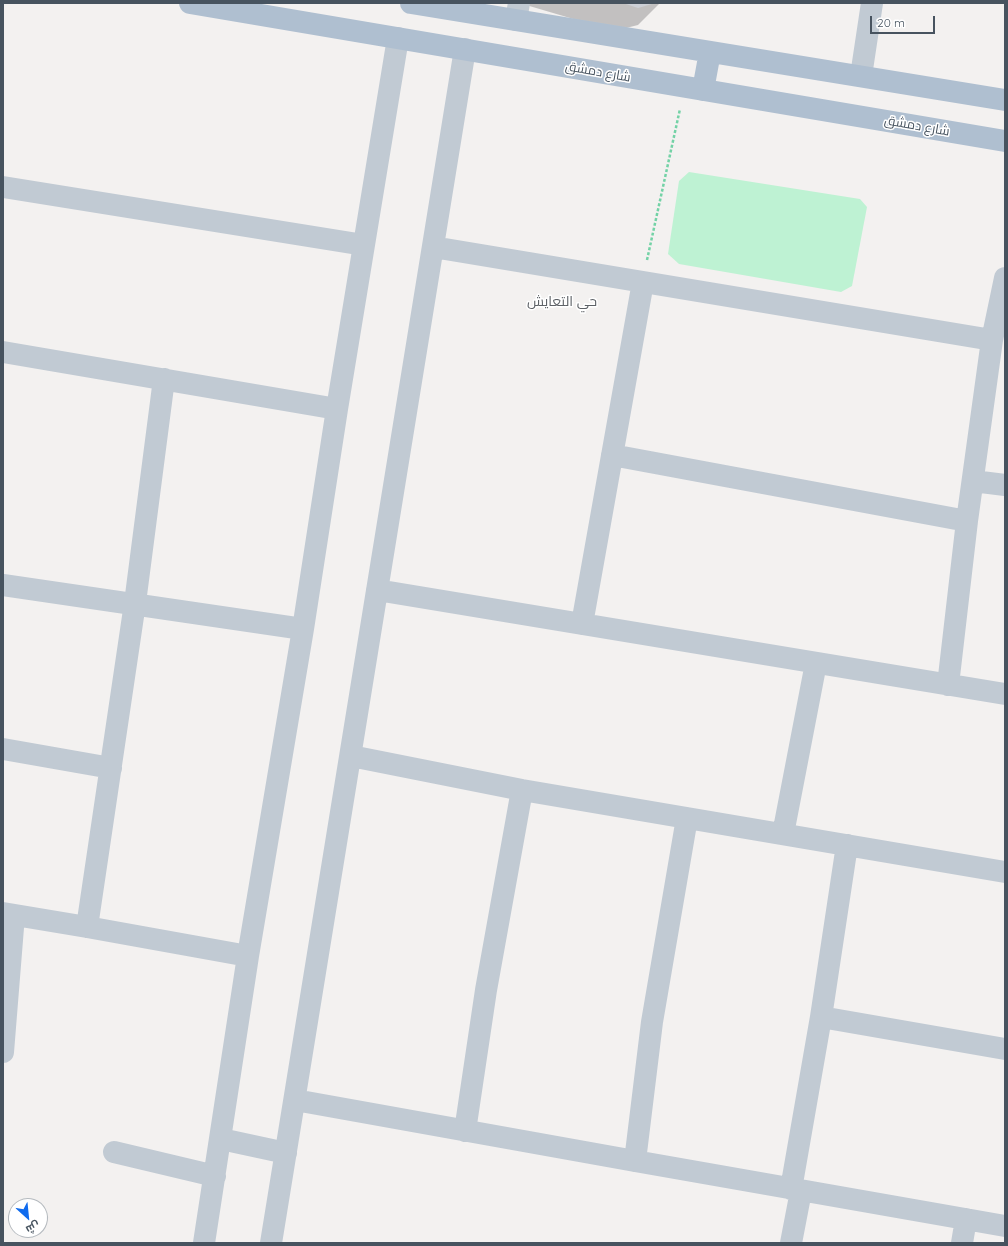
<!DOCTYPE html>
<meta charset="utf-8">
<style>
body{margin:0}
#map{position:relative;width:1008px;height:1246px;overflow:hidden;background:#f3f1f0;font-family:Quicksand,Cairo,sans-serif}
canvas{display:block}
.frame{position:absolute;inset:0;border:4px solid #47535f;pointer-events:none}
.north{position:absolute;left:8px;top:1198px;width:40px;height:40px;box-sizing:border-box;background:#fff;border:1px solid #b5babf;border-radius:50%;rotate:153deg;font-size:11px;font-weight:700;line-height:16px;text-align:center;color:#47535f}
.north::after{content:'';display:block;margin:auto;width:14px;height:18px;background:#106bee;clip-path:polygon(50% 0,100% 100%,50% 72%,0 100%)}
.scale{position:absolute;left:870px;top:16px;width:65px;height:18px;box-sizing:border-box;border:2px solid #47535f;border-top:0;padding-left:5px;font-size:12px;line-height:14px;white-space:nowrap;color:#47535f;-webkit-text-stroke:3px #fff;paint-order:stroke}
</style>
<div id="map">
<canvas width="1008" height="1246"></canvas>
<div class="frame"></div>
<div class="north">ش</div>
<div class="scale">20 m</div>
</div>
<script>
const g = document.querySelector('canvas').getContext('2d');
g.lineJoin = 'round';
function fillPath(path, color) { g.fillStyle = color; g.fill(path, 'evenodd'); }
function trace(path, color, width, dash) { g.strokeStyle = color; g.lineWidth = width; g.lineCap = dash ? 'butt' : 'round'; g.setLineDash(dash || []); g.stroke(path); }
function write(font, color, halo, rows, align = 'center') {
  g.font = font + ' Quicksand,Cairo,sans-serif'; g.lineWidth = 3; g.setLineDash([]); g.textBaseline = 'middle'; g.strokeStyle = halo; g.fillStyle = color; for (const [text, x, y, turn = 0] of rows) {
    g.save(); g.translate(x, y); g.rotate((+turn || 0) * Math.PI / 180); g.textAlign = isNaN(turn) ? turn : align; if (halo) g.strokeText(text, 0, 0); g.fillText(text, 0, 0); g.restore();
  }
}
fillPath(new Path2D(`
 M 689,172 L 860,199 L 867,207 L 852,286 L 841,292 L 679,264 L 668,254 L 679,181 Z`), '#bef2d3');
fillPath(new Path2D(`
 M 526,3 L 660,3 L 638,25 L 614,31 L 526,5 Z`), '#0003');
fillPath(new Path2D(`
 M 623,3 L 655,3 L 638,8 Z`), '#cccfd6');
trace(new Path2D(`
 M 647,260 L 680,109`), '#73d2a6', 2.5, [3, 2]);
trace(new Path2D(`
 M 516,20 L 519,3
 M 861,76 L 872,3
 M 3,187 L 364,245
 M 433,247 L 992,340
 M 3,352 L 337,409
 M 612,455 L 967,521
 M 973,481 L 1005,485
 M 3,585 L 303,629
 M 377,590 L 1005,694
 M 582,624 L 643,282
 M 948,685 L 967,521 L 992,340 L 1005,278
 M 3,749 L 111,768
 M 351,756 L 522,790 L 1005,872
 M 783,834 L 816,663
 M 3,913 L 87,927 L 248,956
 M 87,927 L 135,603 L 164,379
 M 821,1017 L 1005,1049
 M 3,1052 L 14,915
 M 295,1100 L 635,1161 L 1005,1226
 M 465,1131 L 486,990 L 522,790
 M 221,1139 L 286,1153
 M 114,1152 L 215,1176
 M 635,1161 L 652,1022 L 687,818
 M 791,1189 L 821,1017 L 847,845
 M 204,1243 L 248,956 L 303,629 L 337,409 L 398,38
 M 271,1243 L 465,49
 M 791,1243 L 801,1191
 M 962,1243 L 966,1219`), '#c1cad3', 22);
trace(new Path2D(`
 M 190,3 L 1005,141
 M 411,3 L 1005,100
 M 703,90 L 710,52`), '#afbfd0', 22);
write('13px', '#47535f', '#fff', [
 ["شارع دمشق",598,72,10],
 ["شارع دمشق",917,126,10]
]);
write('14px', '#5d6166', '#fff', [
 ["حي التعايش",562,302]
]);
</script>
